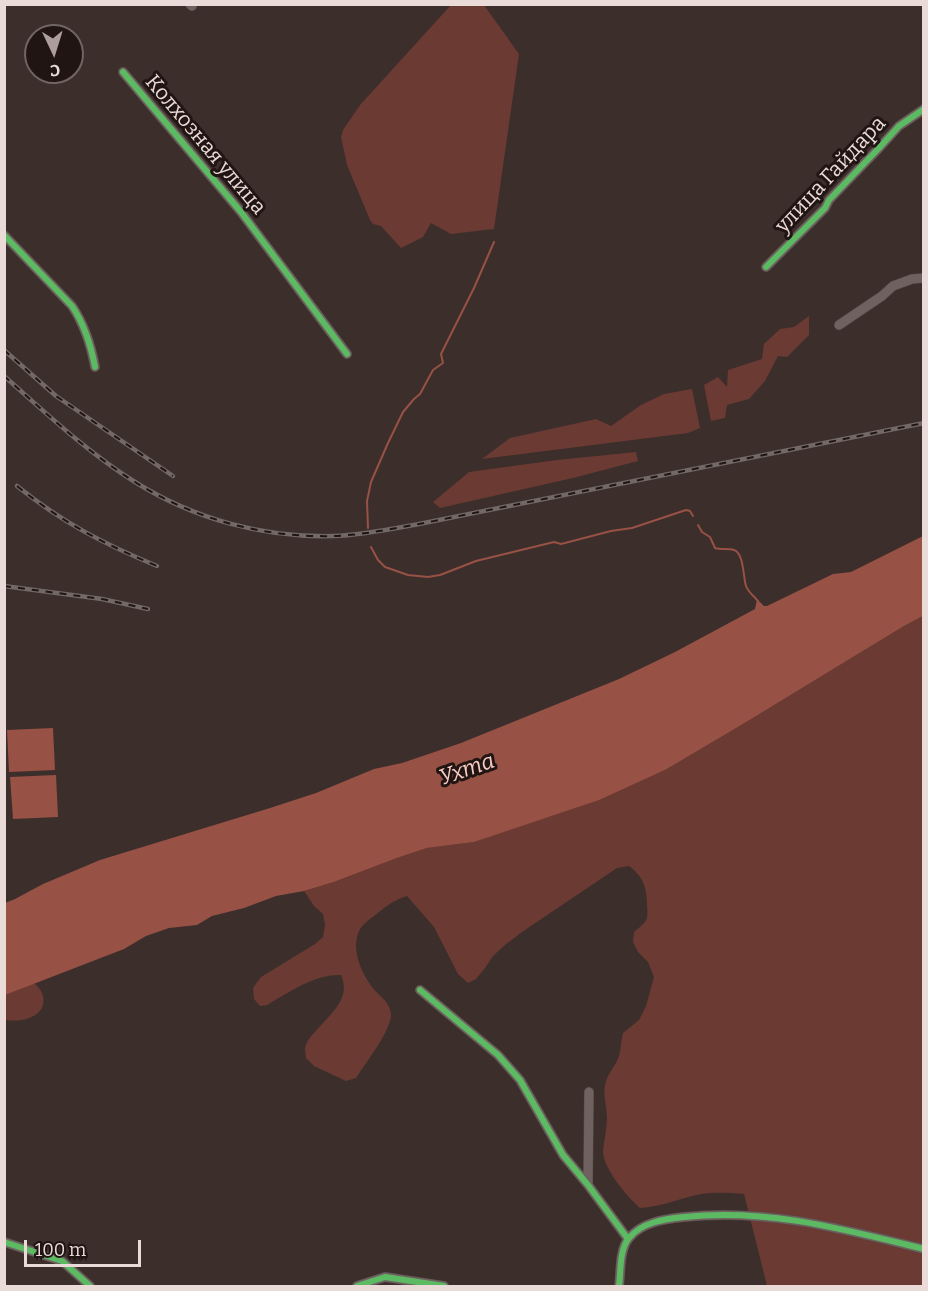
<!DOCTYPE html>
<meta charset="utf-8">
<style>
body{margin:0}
#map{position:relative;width:928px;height:1291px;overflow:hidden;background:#3c2e2b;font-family:Bitter,serif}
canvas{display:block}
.frame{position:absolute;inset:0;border:6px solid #ebdbd8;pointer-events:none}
.north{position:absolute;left:24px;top:24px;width:60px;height:60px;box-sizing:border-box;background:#211514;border:2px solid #726462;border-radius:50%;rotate:176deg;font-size:16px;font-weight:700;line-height:24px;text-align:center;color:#ebdbd8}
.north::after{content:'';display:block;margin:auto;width:21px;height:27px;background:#ae9e9b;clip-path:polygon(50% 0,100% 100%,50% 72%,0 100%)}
.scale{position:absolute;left:24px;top:1240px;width:117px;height:27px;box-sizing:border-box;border:3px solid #ebdbd8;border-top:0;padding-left:8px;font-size:18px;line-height:21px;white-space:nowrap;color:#ebdbd8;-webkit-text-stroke:4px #211514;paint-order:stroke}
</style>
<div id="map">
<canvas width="928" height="1291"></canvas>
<div class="frame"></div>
<div class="north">С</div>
<div class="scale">100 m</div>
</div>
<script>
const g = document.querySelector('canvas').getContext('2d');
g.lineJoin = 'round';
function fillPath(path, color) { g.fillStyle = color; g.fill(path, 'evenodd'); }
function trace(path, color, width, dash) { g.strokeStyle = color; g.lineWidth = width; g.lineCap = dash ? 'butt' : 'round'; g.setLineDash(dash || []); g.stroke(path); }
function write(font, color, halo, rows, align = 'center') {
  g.font = font + ' Bitter,serif'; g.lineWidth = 6; g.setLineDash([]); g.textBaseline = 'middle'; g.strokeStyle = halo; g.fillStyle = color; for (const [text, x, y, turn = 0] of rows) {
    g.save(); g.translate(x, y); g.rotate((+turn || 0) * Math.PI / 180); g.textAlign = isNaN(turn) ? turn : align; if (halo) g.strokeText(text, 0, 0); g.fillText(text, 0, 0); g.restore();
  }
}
fillPath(new Path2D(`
 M 451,5 L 484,5 L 519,54 L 494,229 L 451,234 L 431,223 L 423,237 L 401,248 L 381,226 L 373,224 L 370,220 L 347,165 L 341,137 L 343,130 L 360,105 Z
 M 809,316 L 809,335 L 787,357 L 778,356 L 765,381 L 749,399 L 727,405 L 725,418 L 711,421 L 704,385 L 718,377 L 727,387 L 728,370 L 762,359 L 764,344 L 780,329 L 794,327 Z
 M 692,389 L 700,428 L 688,433 L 482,459 L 510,438 L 596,419 L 611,426 L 641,405 L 664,394 Z
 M 636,452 L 638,461 L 573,478 L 440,508 L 433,502 L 469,472 L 557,460 Z
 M 923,616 L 923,1286 L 767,1286 L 744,1194 C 729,1193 715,1192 701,1194 C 680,1198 661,1207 640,1208 C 627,1197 603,1168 603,1151 C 604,1140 607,1129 607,1118 C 607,1106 602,1093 606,1081 C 609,1072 616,1065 619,1056 C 621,1049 621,1041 623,1033 L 639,1020 L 646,1006 L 654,977 L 648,962 L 638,952 L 633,942 L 634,932 C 638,928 645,924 647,918 C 648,914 647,907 647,903 C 646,885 643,877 629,866 L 617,868 L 522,932 L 505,945 L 493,956 L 485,968 L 476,979 L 468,983 L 458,974 L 434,927 L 407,896 C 395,900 389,904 379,912 C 373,917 362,924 359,931 C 351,949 361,972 372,987 C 379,996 389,1001 391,1013 C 393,1028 365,1064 356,1078 L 346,1081 L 314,1066 L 306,1058 C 306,1055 305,1051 305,1048 C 306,1042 311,1036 315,1032 C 329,1015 352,999 341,975 C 314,974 290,992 267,1005 L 260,1006 L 254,999 L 253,988 L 261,977 L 315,944 L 323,937 L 325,925 L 323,914 L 314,906 L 304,891 L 334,882 L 397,858 L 427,848 L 474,842 L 667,769 L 748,721 L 904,626 Z
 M 34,983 C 48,994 47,1012 29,1018 C 22,1021 13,1021 5,1020 L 5,995 Z`), '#6b3a33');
fillPath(new Path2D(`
 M 923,536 L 923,616 L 904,626 L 748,721 L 667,769 L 599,800 L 474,842 L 427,848 L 397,858 L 334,882 L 304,891 L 276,896 L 244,908 L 212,916 L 197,925 L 169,928 L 146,936 L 124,949 L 5,995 L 5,903 L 15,899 L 43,884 L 100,860 L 270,808 L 316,793 L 374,769 L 402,763 L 461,743 L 619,679 L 675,652 L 755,609 L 757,599 L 764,606 L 767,606 L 833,574 L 851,572 Z
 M 53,728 L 55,770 L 9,772 L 7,730 Z
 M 56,775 L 58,817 L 13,819 L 10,777 Z`), '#975145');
trace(new Path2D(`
 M 698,525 L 702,532 L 710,537 L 715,548 C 721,550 728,548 734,550 C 744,553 743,577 746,586 C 748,592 754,596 758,601
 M 368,528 L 367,501 L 371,482 L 388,443 L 403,412 L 414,399 L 420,394 L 433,370 L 443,363 L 441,354 L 474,288 L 494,242
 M 371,547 L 378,560 L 385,567 L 408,575 L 428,577 L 440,575 L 476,561 L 554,542 L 561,544 L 611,531 L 632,528 L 686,510 L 690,511 L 693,516`), '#975145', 2);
const minor = new Path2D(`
 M 190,4 L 192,6
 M 123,72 L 241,212 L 347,354
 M 4,235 L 72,306 C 84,324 91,345 95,367
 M 766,267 L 825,208 L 829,200 L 879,148 L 899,126 L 924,109
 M 839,325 L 882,296 L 893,286 L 912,279 L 924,278
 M 420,990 L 498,1055 L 520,1080 L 563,1155 L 588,1185 L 628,1239
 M 588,1185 L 589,1092
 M 4,1242 L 62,1261 L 90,1286
 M 357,1286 L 385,1277 L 444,1286
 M 619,1286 C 621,1272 619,1250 629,1238 C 642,1222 665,1219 684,1217 C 767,1208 843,1229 924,1249`);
trace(minor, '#564b48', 10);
trace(minor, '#6e615f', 9);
const rail = new Path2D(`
 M 4,350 L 56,396 L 173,476
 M 4,376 C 46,413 87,452 135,482 C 194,519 263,538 334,536 C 362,535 391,529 419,524 L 924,423
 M 17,486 C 63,523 104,544 157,566
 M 4,586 L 102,599 L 148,609`);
trace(rail, '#726866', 4.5);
trace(rail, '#211514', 2, [7]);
trace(new Path2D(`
 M 123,72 L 241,212 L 347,354
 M 4,235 L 72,306 C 84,324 91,345 95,367
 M 766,267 L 825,208 L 829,200 L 879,148 L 899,126 L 924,109
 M 420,990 L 498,1055 L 520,1080 L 563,1155 L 588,1185 L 628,1239
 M 4,1242 L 62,1261 L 90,1286
 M 357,1286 L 385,1277 L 444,1286
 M 619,1286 C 621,1272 619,1250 629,1238 C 642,1222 665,1219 684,1217 C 767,1208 843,1229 924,1249`), '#5cba63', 6);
write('21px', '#ebdbd8', '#211514', [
 ["Колхозная улица",205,145,50],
 ["улица Гайдара",831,175,-47]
]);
write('italic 22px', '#f8cbc3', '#211514', [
 ["Ухта",467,770,-19]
]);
</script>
